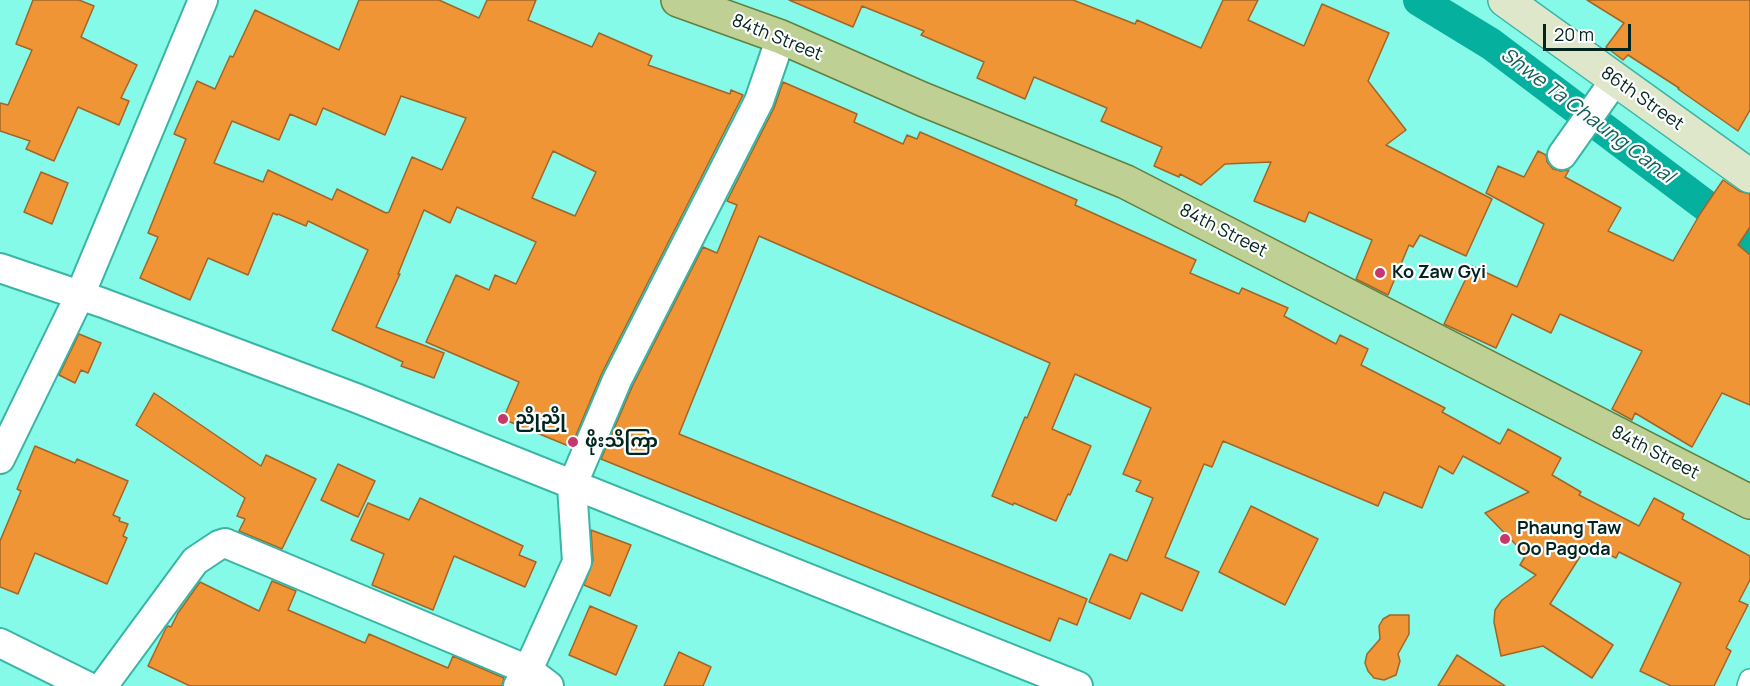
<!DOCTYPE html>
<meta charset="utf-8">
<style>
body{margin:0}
#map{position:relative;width:1750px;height:686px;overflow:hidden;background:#86fae8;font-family:Manrope,sans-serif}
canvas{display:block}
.scale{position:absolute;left:1543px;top:24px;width:88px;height:27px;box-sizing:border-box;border:3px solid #00241f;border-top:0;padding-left:8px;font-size:18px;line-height:21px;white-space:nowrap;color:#00241f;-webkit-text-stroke:4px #fff;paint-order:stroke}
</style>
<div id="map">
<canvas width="1750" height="686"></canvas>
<div class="scale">20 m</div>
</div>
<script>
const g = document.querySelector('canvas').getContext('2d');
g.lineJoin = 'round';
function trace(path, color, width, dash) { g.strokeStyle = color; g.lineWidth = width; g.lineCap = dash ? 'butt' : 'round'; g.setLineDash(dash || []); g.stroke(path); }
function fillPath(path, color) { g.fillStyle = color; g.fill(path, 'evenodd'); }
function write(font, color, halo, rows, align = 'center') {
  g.font = font + ' Manrope,"Noto Sans Myanmar",sans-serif'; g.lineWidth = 4.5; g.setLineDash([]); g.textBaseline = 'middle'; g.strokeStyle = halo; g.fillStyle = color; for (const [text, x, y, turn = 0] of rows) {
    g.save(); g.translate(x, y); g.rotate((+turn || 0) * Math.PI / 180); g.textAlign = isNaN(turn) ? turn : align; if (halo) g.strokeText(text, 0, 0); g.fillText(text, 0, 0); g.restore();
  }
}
trace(new Path2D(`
 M 1419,0 L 1491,44 L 1750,239`), '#06b09e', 32);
const building = new Path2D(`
 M 33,0 L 79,0 L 94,6 L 81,37 L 137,65 L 121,98 L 129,101 L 119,125 L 78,107 L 54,161 L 26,149 L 30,141 L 0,131 L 0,103 L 8,105 L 32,50 L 16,44 Z
 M 359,0 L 439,0 L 479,18 L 487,0 L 536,0 L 528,20 L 592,47 L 599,33 L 652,56 L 648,65 L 730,94 L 731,90 L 743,95 L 602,373 L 571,447 L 503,419 L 519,382 L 426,342 L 456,275 L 489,290 L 495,275 L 516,284 L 536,242 L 457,207 L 450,223 L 424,210 L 398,274 L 400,274 L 376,327 L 444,353 L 434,378 L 401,366 L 403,362 L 332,330 L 368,250 L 308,221 L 306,226 L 278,214 L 277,215 L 273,213 L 248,275 L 208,258 L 190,300 L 140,278 L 158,237 L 148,233 L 186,139 L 174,134 L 197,81 L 215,89 L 230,56 L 233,57 L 255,10 L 339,50 ZM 401,96 L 466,118 L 442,170 L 412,157 L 389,212 L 386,213 L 337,189 L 332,200 L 268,170 L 263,182 L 214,163 L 232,121 L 279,140 L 290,114 L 316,125 L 323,108 L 385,135 ZM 553,151 L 596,172 L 575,216 L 532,198 Z
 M 789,0 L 1073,0 L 1135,24 L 1137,20 L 1201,48 L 1223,0 L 1258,0 L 1248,20 L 1304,46 L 1322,4 L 1389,33 L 1368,81 L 1406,130 L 1386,145 L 1492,199 L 1466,256 L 1420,235 L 1413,247 L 1409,245 L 1388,295 L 1356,279 L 1372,240 L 1309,212 L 1305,222 L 1254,201 L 1271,162 L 1225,164 L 1201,185 L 1180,174 L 1179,177 L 1154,166 L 1162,147 L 1101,121 L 1107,108 L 1034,77 L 1025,99 L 977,78 L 984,62 L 921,35 L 924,31 L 862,6 L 853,27 Z
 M 1587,0 L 1750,0 L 1750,110 L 1738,131 L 1678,89 L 1679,88 L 1628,55 L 1623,60 L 1606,47 L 1624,23 Z
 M 783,82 L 857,114 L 854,122 L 903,144 L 907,135 L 917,139 L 920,132 L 1077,200 L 1075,205 L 1196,260 L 1190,273 L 1239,294 L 1242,288 L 1288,308 L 1284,316 L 1336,344 L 1340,335 L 1368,349 L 1361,365 L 1445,408 L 1442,412 L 1500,444 L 1508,429 L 1561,458 L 1552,475 L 1581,492 L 1579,495 L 1639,526 L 1654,498 L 1684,514 L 1682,519 L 1750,556 L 1750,580 L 1739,601 L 1748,605 L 1726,648 L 1731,651 L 1714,686 L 1671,686 L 1640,671 L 1681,583 L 1619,552 L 1616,558 L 1588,544 L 1550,604 L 1613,645 L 1592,678 L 1543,646 L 1501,656 L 1494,622 L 1495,610 L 1502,600 L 1536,575 L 1520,565 L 1526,555 L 1485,513 L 1529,492 L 1463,456 L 1453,474 L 1439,466 L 1422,508 L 1384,492 L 1378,506 L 1223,441 L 1212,467 L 1204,464 L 1165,557 L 1199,572 L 1182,611 L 1141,593 L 1130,619 L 1089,602 L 1110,554 L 1127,561 L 1153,498 L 1136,491 L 1141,481 L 1123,474 L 1151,408 L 1075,374 L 1052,429 L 1091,446 L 1070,495 L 1068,494 L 1056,521 L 1014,503 L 1013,505 L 992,496 L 1025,417 L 1027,418 L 1050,363 L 759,236 L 679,434 L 1087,599 L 1077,625 L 1059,618 L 1050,641 L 601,459 L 632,387 L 703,247 L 717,253 L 737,205 L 727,201 L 774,108 Z
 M 1538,151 L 1546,155 L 1547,162 L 1553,169 L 1561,171 L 1569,170 L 1565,177 L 1621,208 L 1608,231 L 1673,261 L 1700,214 L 1723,180 L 1739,191 L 1750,194 L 1750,227 L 1738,245 L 1750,255 L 1750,405 L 1722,393 L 1692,447 L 1635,413 L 1632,420 L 1612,409 L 1642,351 L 1560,314 L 1551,333 L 1512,314 L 1496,348 L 1444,324 L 1472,266 L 1517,287 L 1544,224 L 1486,193 L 1498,166 L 1524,177 Z
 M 41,172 L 68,183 L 52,224 L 24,212 Z
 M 79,334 L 101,343 L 88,373 L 81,370 L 75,383 L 59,375 Z
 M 154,393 L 261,466 L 266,455 L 316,479 L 282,549 L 239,531 L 245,519 L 237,516 L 245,498 L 136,425 Z
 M 35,446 L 75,463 L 77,459 L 128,481 L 113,515 L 120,518 L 119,521 L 128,524 L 123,536 L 127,538 L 107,584 L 35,553 L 18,594 L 0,587 L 0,541 L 21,491 L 17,489 Z
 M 338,464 L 375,481 L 358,517 L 321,500 Z
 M 420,498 L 523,546 L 519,555 L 536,562 L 525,587 L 454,556 L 433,610 L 372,585 L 384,554 L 351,540 L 368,503 L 409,520 Z
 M 1251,506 L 1318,539 L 1285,605 L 1219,572 Z
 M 591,530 L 631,545 L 610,596 L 584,585 L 593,561 Z
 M 272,581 L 296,591 L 288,610 L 365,643 L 369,634 L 448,668 L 453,656 L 504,678 L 502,686 L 190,686 L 148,666 L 166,628 L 168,626 L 171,627 L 178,613 L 200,582 L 259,611 Z
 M 590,606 L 637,626 L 616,675 L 569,655 Z
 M 1390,615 L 1409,615 L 1409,634 L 1398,654 L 1400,661 L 1396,675 L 1384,680 L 1374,678 L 1368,671 L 1365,663 L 1367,654 L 1380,639 L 1379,626 L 1383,619 Z
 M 679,652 L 711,667 L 703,686 L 664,686 Z
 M 1457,655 L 1505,686 L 1438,686 Z`);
fillPath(building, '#ef9535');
trace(building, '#a26527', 1.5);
const pedestrian = new Path2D(`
 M 1748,686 L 1750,680`);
const minor = new Path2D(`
 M 1562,155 L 1615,80
 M 0,268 L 103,303 L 356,398 L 1078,686
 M 0,459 L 80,295 L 203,0
 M 0,643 L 87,686
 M 103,686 L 195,561 L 219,545 L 225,543 L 528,670 L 549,686
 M 518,686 L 528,670 L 577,562 L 572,486 L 617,380 L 759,101 L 781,37`);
const secondary = new Path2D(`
 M 1505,0 L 1750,176`);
const primary = new Path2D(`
 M 678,0 L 781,37 L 922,99 L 1126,182 L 1750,502`);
trace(pedestrian, '#3ab5a5', 24);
trace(minor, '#3ab5a5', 32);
trace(secondary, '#3ab5a5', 36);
trace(primary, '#617f3e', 36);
trace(pedestrian, '#fff', 21);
trace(minor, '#fff', 28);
trace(secondary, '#dfe7ca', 33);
trace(primary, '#bfd095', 33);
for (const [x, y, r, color] of [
 [1380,273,6,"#c4386c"],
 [503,419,6,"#c4386c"],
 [573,442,6,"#c4386c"],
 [1505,539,6,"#c4386c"]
]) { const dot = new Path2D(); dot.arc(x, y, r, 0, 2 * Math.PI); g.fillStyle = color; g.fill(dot); trace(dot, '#fff', 2); }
write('18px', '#00241f', '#fff', [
 ["84th Street",777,38,22],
 ["86th Street",1642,99,35],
 ["84th Street",1223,231,27],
 ["84th Street",1655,453,27]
]);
write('bold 18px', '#00241f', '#fff', [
 ["Ko Zaw Gyi",1392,273],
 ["ညိုညို",515,419],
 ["ဖိုးသိကြာ",585,442],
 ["Phaung Taw",1517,529],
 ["Oo Pagoda",1517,550]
], 'left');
write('italic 20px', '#125f56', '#fff', [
 ["Shwe Ta Chaung Canal",1587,116,37]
]);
</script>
